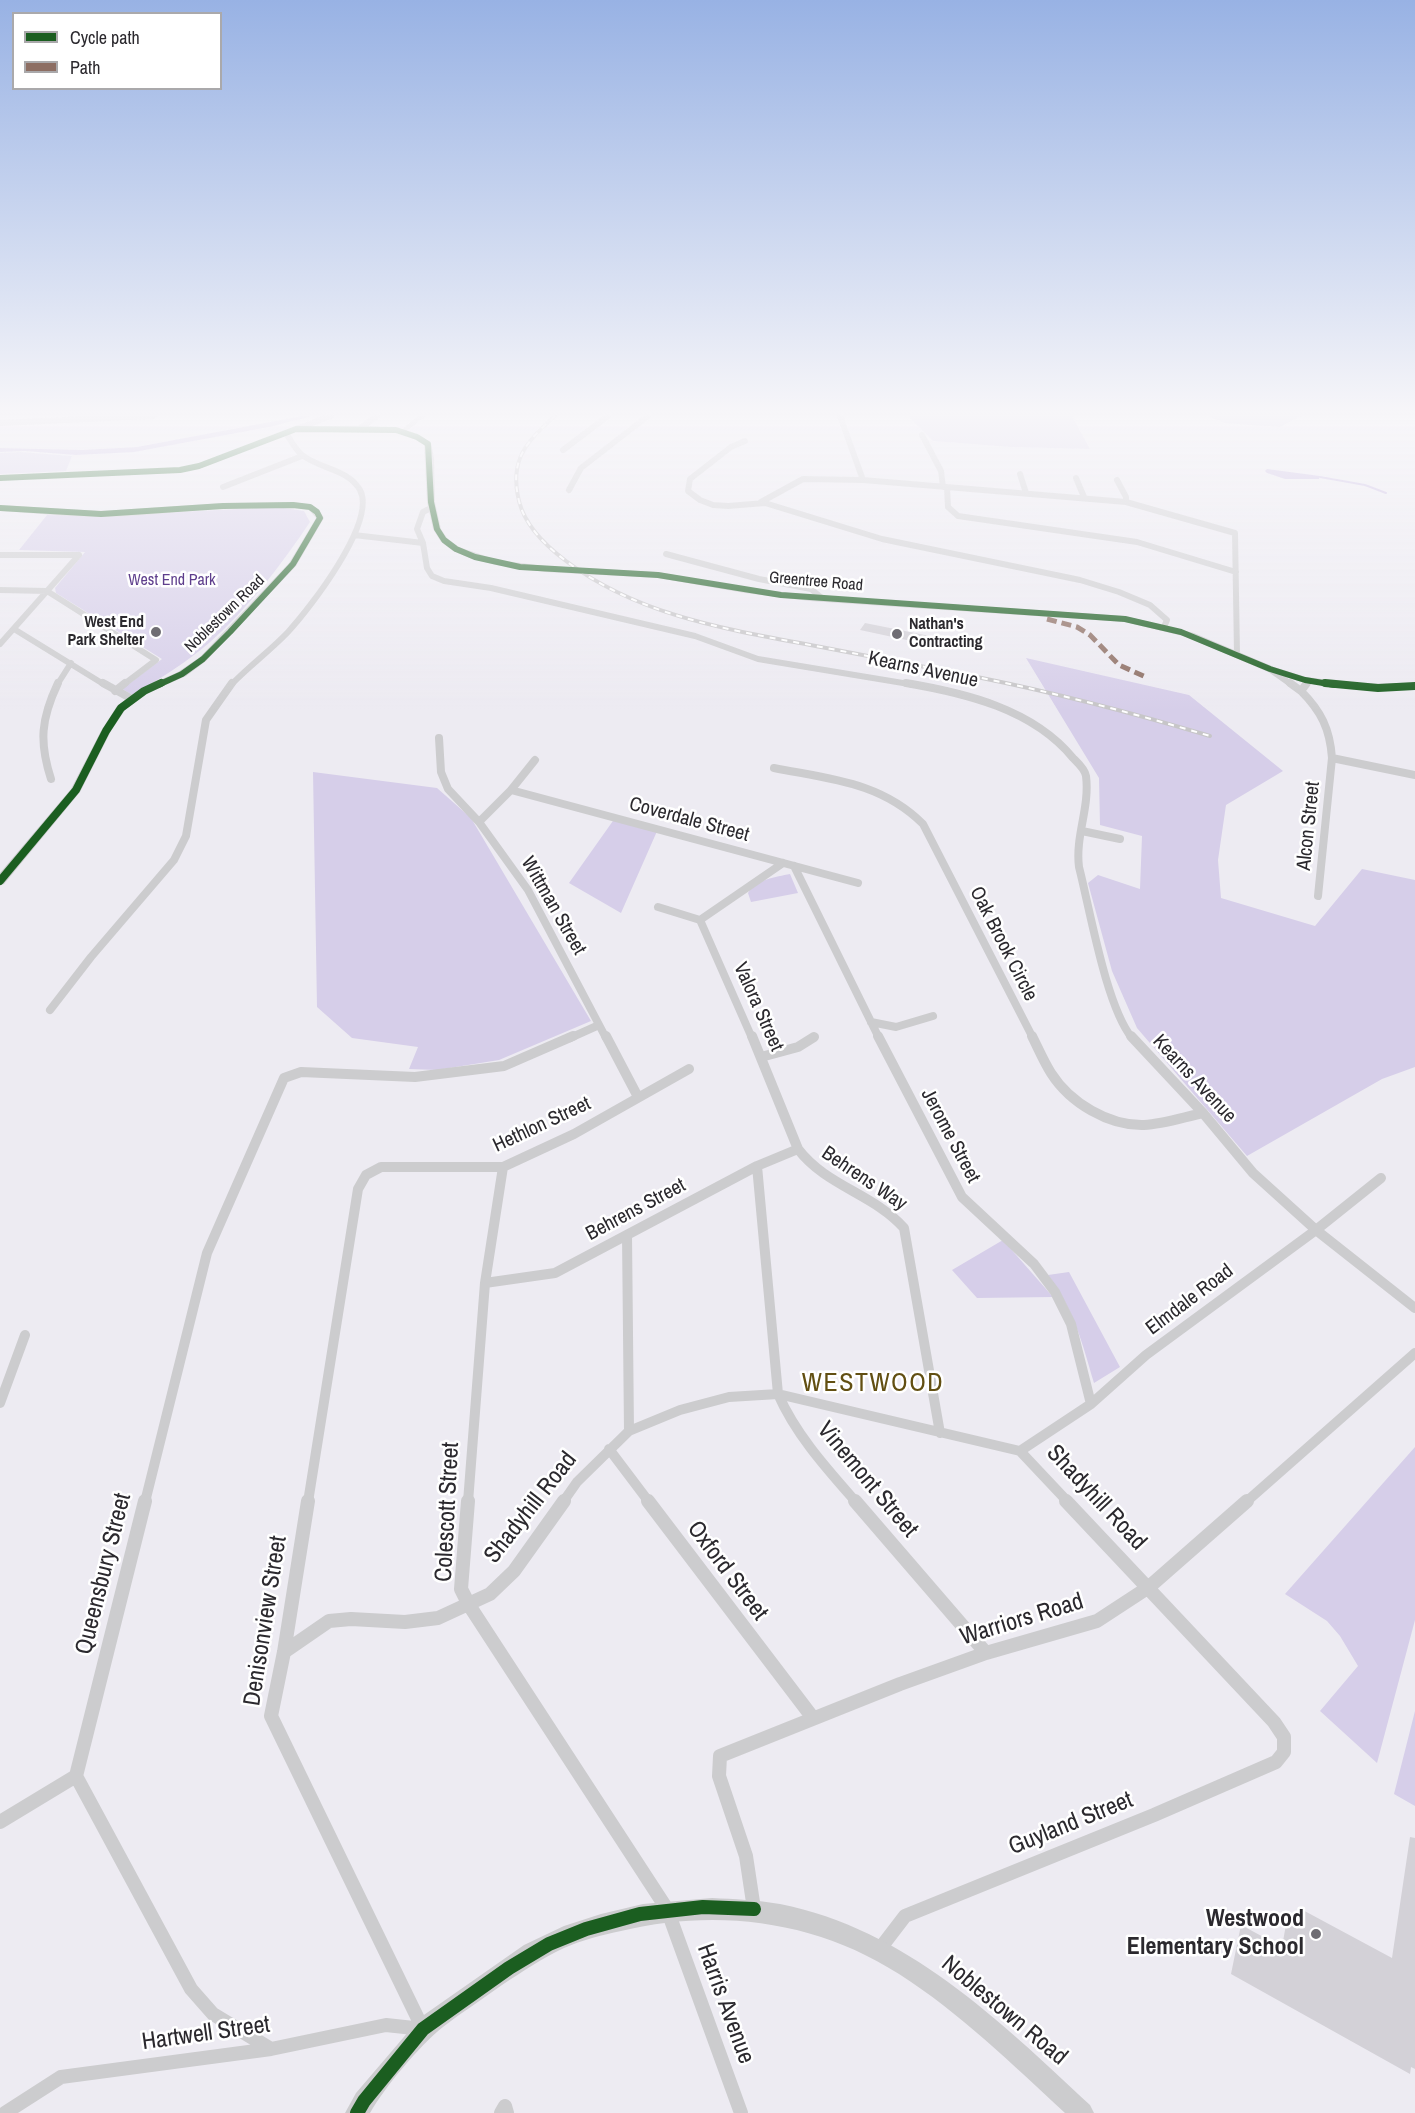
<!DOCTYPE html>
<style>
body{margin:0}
#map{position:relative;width:1415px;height:2113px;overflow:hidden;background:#edebf2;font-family:"Archivo Narrow",sans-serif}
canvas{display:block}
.legend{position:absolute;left:12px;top:12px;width:210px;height:78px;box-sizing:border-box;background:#fff;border:2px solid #aaa9ab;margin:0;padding:8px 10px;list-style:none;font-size:18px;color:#2b292e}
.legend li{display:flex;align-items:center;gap:12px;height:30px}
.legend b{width:30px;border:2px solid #aaa9ab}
</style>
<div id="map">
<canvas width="1415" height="2113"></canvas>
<ul class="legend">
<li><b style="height:8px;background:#1b5e20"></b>Cycle path</li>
<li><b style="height:8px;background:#8d6e63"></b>Path</li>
</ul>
</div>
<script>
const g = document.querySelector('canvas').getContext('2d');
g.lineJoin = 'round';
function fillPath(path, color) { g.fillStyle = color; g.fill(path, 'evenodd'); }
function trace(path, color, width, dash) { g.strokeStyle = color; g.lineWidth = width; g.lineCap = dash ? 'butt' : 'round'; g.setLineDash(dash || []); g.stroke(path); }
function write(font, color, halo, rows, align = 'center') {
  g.font = font + ' "Archivo Narrow",sans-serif'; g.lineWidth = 5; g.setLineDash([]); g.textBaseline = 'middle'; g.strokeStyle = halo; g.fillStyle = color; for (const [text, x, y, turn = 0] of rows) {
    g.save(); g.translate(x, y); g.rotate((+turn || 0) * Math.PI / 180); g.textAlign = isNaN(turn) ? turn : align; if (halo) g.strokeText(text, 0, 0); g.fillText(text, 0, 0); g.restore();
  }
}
fillPath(new Path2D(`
 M 908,416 L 1072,416 L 1090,449 L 1011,447 L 933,441 Z
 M 1209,416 L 1301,416 L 1280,427 L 1224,423 Z
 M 20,452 L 72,456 L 66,471 L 0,474 L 0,453 Z
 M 277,507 L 304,511 L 310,522 C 281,565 248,609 209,643 C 186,663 159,679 133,695 L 122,689 L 162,659 L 56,593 L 55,588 L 85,552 L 19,550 L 47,515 L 99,516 Z
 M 1026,658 L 1189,695 L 1283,771 L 1226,805 L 1218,860 L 1221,898 L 1315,926 L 1362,869 L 1415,880 L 1415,1067 L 1382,1079 L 1247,1156 L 1137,1028 L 1112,971 L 1088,883 L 1098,875 L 1140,889 L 1142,836 L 1100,825 L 1099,778 Z
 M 313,772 L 437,788 L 471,818 L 591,1021 L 499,1060 L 437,1070 L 409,1069 L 418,1047 L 352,1038 L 317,1007 Z
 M 615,818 L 658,829 L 621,913 L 569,883 Z
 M 790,874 L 798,893 L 751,902 L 748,893 C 756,879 776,877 790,874 Z
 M 1003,1240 L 1053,1297 L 977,1298 L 952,1270 Z
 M 1069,1272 L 1120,1367 L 1094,1383 C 1082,1342 1074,1310 1048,1275 Z
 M 1415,1447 L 1415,1620 L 1377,1763 L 1320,1711 L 1358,1666 L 1340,1636 L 1327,1621 L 1285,1594 Z
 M 1415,1711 L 1415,1806 L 1394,1794 Z`), '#d6cee9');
fillPath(new Path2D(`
 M 302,416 L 312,416 L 269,427 L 134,452 L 76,455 L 25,451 L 0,452 L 0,448 L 82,450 L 137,447 Z
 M 1267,469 L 1320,476 L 1319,479 L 1285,479 L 1267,473 L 1265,471 Z`), '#c0afdf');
trace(new Path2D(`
 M 1320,477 L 1365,485 L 1386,493`), '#c0afdf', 2);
fillPath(new Path2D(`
 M 865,623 L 935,637 L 930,645 L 860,630 Z
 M 1410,1837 L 1415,1838 L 1415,2069 L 1411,2067 L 1410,2074 L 1231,1974 L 1241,1925 L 1282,1947 L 1288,1913 L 1297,1918 L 1299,1908 L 1392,1958 Z`), '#d3d1d7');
trace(new Path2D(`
 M 840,416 L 863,480
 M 296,429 L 331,416
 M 359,429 L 377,416
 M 922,435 L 941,471 L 943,487
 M 745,441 L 731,447 L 690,479 L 688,491 L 700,500 L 713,505 L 728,506 L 765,503 L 882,539 L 1080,580 L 1119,592 L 1150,605 L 1167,620 L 1164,627
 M 563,450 L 608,416
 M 1020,474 L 1026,493
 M 1076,478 L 1084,497
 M 1117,480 L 1126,497 L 1126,502
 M 223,487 L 302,456
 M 947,487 L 948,507 L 958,516 L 1137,542 L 1236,572
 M 569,490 L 581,468 L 648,416
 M 761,502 L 803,479 L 863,480 L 1126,502 L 1235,533 L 1237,654
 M 431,508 L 423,512 L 417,529 L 423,543 L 427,568 L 432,576 L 444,581 L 491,588 L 695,636 L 758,659 L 915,685
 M 354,535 L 423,543
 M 666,554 L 759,579 L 811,589 L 822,598
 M 0,555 L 79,555
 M 0,590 L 47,591 L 156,660 L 123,685
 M 14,629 L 105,685
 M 0,644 L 79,555
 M 1268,668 L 1292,685
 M 57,685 L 71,663
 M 231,685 C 249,666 270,651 288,632 C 310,608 377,522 360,490 C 348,469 320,469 302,455 C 295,449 291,441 286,433
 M 1306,685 L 1309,681`), '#ccccce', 6);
trace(new Path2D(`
 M 103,683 L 132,699
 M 906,683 C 965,693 1033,709 1073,758 C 1078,763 1085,769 1086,776 C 1090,808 1075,836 1079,867 C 1090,910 1106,1006 1132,1038
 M 1290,683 L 1301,691
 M 1307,683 L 1301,691 C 1321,711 1330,729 1332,758 L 1318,896
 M 115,691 L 125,683
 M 439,738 L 441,772 L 448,789 L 479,822 L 528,890 L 606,1038
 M 1332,758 L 1415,775
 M 774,768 C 830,779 881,782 923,824 L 1033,1038
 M 51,779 C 39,742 41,719 58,683
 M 511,790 L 858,883
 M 479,822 L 511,790 L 535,760
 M 1082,831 L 1120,839
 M 794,866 L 879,1038
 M 658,907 L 700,920
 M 700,920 L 752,1038
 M 700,920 L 783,863
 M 50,1010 L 91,957 L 174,860 L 186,836 L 206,720 L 232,683
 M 871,1022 L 896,1027 L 933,1016
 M 570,1038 L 599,1025`), '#ccccce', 8);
trace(new Path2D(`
 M 606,1036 L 638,1097
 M 752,1036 L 798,1149 C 826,1186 874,1194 904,1228 L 940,1433
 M 878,1036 L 962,1197 L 1034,1264 L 1055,1292 L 1071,1324 L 1091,1404
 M 1032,1036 C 1038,1048 1044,1062 1051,1073 C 1070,1103 1109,1126 1144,1125 C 1164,1124 1184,1117 1203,1113
 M 1131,1036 L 1203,1113 L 1253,1173 L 1316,1230 L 1415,1308
 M 761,1057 L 798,1047 L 814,1037
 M 757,1166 L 778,1394 C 796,1435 827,1469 856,1502
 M 627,1235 L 629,1431
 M 485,1283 L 555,1273 L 757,1166 L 798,1149
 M 0,1403 L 25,1335
 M 609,1449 L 649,1502
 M 1020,1451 L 1091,1404 L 1146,1355 L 1316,1230 L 1381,1178
 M 145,1502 L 207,1253 L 284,1078 L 301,1072 L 415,1077 L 504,1066 L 573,1036
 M 308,1502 L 358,1189 L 366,1175 L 381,1167 L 503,1167 L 574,1134 L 689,1069
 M 468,1502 L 485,1283 L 503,1167
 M 563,1502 L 577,1482 L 629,1431 L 680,1410 L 729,1397 L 778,1394 L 1020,1451 L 1068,1502
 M 1246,1502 L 1415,1353`), '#ccccce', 10);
trace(new Path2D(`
 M 145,1501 L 76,1776 L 191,1989 L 213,2014 L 271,2049
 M 308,1501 L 284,1652 L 271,1716 L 423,2029
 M 468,1501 L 461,1589 L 469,1605 L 667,1909 L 741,2113
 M 648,1501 L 813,1718
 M 855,1501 L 986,1653
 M 284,1652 L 329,1621 L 351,1619 L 405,1622 L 438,1618 L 490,1594 L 514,1571 L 564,1501
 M 0,1822 L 76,1776
 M 754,1909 L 746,1856 L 719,1776 L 720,1756 L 900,1684 L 986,1653 L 1097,1621 L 1149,1587 L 1247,1501
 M 879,1950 L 905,1916 L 1154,1815 L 1276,1762 L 1284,1752 L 1284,1737 L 1274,1722 L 1066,1501
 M 5,2113 L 61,2077 L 271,2049 L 386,2025 L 423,2029
 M 501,2113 L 505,2106 L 507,2113`), '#ccccce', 14);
fillPath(new Path2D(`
 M 418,416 L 426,416 L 404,433 L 400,433 L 400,431 Z`), '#ccccce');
fillPath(new Path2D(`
 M 296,427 C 339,427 394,419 431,442 L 434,458 L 435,502 L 441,529 L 447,538 L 459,547 L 497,560 L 545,566 L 658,572 L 745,588 L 810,595 L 1125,616 L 1194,633 L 1274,667 L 1306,677 L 1360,684 L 1415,683 L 1415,689 L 1360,690 L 1305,683 L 1266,671 L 1187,637 L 1125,622 L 810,601 L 745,593 L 658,578 L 545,572 L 496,565 L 472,559 L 453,551 L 441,542 L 433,529 L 427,502 L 424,445 L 414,439 L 395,432 L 297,431 L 202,468 L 180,472 L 0,480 L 0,476 L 180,468 L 197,464 Z
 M 293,502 C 307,504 317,504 324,518 L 296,566 L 206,661 L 186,676 L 148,693 L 125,710 L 111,731 L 80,792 L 4,884 L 0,885 L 0,873 L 71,789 L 101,731 L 117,706 L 140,689 L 178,672 L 200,657 L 289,563 L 316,518 L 308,509 C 239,501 170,516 101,517 C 68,517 33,513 0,511 L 0,505 L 101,511 L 223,503 Z
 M 712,1898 C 734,1899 757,1900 780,1904 C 906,1929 999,2020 1090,2105 L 1094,2113 L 1065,2113 C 1012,2064 960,2013 899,1974 C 815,1920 716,1908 621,1931 C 602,1935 582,1940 564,1948 C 542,1958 522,1972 502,1985 C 483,1999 462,2012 443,2027 C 419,2046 385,2087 370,2113 L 345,2113 L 356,2093 L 421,2017 L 524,1945 L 564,1926 L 601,1914 L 643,1904 Z`), '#ccccce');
fillPath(new Path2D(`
 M 86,416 L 158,416 L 153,419 L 0,426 L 0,420 Z`), '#cccad0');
const rail = new Path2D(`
 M 555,416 C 526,442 509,460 519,501 C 525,526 546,546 566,561 C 640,617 731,630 821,647 C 873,657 925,667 977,677 C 1056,693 1133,713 1210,736`);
trace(rail, '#c7c6c8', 4);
trace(rail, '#fff', 2, [6]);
trace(new Path2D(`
 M 1047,619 L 1077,627 L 1090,635 L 1119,665 L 1148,678`), '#8d6e63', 5, [10, 5]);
trace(new Path2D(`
 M 0,478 L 180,470 L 199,466 L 296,429 L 396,430 L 417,437 L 428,444 L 431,502 L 437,529 L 444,540 L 456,549 L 475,557 L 520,567 L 658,575 L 781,595 L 1125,619 L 1181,632 L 1270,669 L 1305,680 L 1335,685
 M 0,508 L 101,514 L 223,506 L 293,505 L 310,507 L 317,512 L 320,518 L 293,564 L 230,632 L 203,659 L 182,674 L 158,685`), '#1b5e20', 6);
trace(new Path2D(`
 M 1325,683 L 1378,688 L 1415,686
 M 0,881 L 76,790 L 106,731 L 121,708 L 144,691 L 161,683`), '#1b5e20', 8);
trace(new Path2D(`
 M 357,2113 L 364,2101 L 423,2029 L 509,1968 L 549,1944 L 586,1929 L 640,1914 L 703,1907 L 754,1909`), '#1b5e20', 14);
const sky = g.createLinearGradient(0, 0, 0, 712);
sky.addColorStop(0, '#98b2e4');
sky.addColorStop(0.58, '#f7f6f9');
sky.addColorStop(1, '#f7f6f900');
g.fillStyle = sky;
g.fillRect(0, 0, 1415, 712);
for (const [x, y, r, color] of [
 [156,632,6,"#6f6d73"],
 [897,634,6,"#6f6d73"],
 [1316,1934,6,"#6f6d73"]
]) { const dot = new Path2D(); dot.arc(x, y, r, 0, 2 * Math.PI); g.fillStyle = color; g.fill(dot); trace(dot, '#fff', 2); }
write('16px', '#5e3e8c', '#fff', [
 ["West End Park",172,581]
]);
write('16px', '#2b292e', '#fff', [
 ["Greentree Road",816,582,5],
 ["Noblestown Road",225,614,-44]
]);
write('bold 16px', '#2b292e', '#fff', [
 ["West End",144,623],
 ["Park Shelter",144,641],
 ["Nathan's",909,625,"left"],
 ["Contracting",909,643,"left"]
], 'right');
write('20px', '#2b292e', '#fff', [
 ["Kearns Avenue",923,670,12],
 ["Coverdale Street",689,820,15],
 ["Alcon Street",1309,826,-84],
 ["Wittman Street",553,906,60],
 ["Oak Brook Circle",1003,944,63],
 ["Valora Street",758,1007,66],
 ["Kearns Avenue",1194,1079,47],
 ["Hethlon Street",542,1125,-25],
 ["Jerome Street",950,1136,62],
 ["Behrens Way",864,1179,34],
 ["Behrens Street",636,1210,-28],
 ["Elmdale Road",1190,1300,-37]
]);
write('24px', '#2b292e', '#fff', [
 ["Vinemont Street",867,1480,50],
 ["Shadyhill Road",1096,1498,47],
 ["Shadyhill Road",531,1508,-52],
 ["Colescott Street",448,1512,-87],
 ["Oxford Street",727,1571,53],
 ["Queensbury Street",104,1574,-76],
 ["Warriors Road",1022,1620,-17],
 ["Denisonview Street",266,1621,-81],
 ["Guyland Street",1071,1824,-22],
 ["Harris Avenue",725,2004,70],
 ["Noblestown Road",1004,2011,40],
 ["Hartwell Street",206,2034,-8]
]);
write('bold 24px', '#2b292e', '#fff', [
 ["Westwood",1304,1920],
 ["Elementary School",1304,1948]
], 'right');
g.letterSpacing = '1.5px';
write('26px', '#624f12', '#fff', [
 ["WESTWOOD",873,1384]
]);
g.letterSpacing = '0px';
</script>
